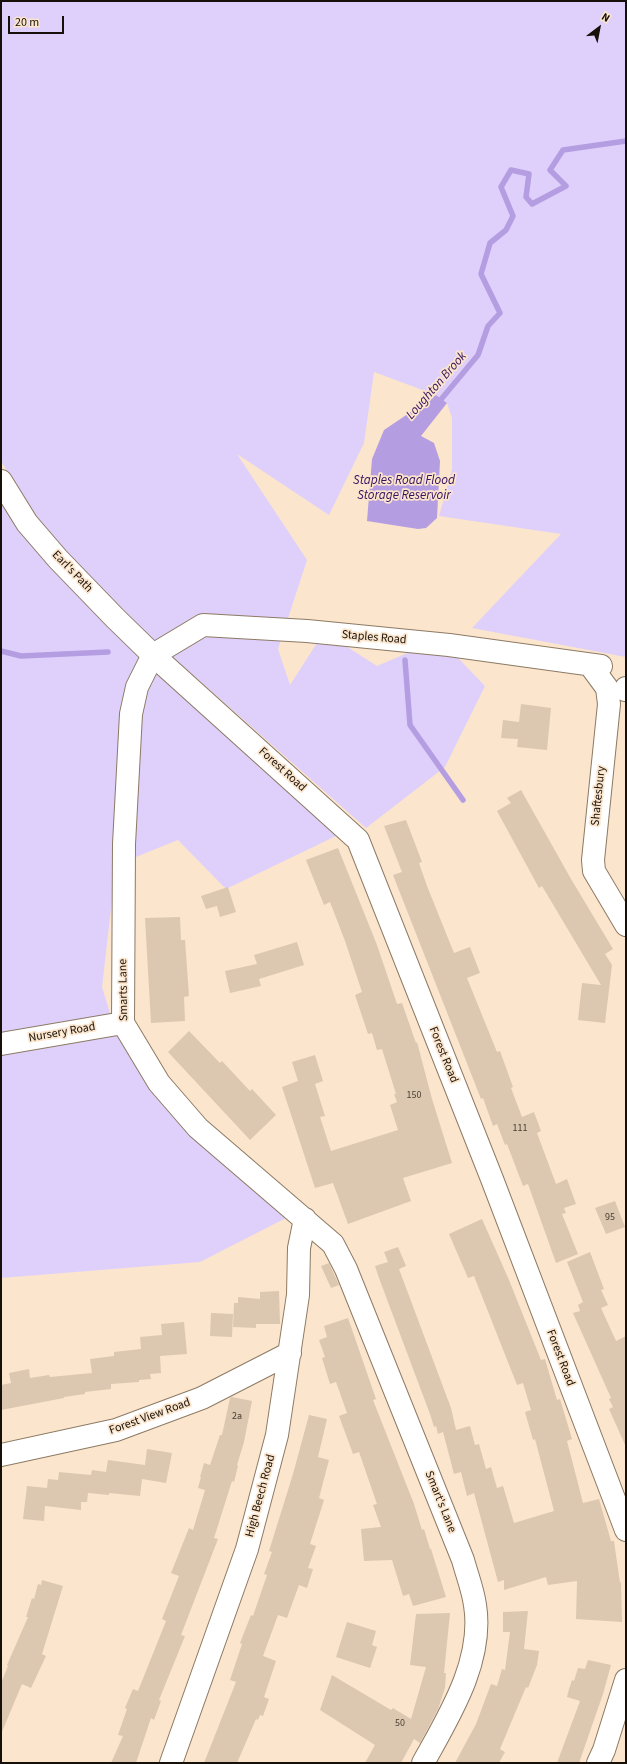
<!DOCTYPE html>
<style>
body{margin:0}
#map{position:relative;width:627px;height:1764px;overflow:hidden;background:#fbe5cd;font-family:"Source Sans 3",sans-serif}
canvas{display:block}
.frame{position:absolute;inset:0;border:2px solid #171008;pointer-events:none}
.north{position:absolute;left:579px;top:8px;width:40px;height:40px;-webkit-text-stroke:3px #fbe5cd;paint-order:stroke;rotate:32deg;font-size:11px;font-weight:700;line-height:16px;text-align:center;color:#171008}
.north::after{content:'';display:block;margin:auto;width:14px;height:18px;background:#171008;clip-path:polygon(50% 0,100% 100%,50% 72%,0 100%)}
.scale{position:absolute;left:8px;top:16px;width:56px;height:18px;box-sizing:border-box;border:2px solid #171008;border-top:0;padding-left:5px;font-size:12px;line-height:14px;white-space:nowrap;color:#171008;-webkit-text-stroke:3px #fbe5cd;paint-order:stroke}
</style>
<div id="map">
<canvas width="627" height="1764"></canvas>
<div class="frame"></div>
<div class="north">N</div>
<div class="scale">20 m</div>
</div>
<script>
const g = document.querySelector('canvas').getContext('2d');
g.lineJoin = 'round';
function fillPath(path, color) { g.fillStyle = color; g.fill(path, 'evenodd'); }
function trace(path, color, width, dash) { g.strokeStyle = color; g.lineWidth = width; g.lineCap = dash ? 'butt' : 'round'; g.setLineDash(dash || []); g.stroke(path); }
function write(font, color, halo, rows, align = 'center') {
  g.font = font + ' "Source Sans 3",sans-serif'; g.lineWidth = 3.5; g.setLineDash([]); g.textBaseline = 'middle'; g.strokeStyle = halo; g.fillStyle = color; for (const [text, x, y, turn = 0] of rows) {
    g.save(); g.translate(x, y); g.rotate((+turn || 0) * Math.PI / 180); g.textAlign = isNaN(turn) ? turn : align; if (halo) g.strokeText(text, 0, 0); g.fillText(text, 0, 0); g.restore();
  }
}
fillPath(new Path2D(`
 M 1,1 L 626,1 L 626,657 L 472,628 L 561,534 L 439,516 L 452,469 L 452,418 L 447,403 L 436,395 L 374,372 L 364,443 L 329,515 L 237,454 L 307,560 L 278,649 L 290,685 L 324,632 L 377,666 L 440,639 L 485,686 L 445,767 L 366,828 L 124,614 L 43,531 L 1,461 Z
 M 1,492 L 275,777 L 336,836 L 226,889 L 178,840 L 116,865 L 102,987 L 117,1036 L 145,1074 L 293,1212 L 286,1218 L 200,1262 L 1,1278 Z`), '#ded0fb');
fillPath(new Path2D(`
 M 436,395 L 447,403 L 421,436 L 434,443 L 440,461 L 437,518 L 426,528 L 418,529 L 367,521 L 372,459 L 384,430 Z`), '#b49de1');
trace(new Path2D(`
 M 438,403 L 478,355 L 488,326 L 500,313 L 481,274 L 490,243 L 506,230 L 513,216 L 501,187 L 511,170 L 529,174 L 526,197 L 532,204 L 566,186 L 550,170 L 563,150 L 626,141
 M 1,651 L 21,656 L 108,652
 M 405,660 L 410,725 L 463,800`), '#b49de1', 5.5);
fillPath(new Path2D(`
 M 521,704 L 551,708 L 547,750 L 517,747 L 518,739 L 501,738 L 503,720 L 519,722 Z
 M 521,790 L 571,879 L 613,949 L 605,954 L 612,965 L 605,1023 L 578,1020 L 582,983 L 601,985 L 542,886 L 539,888 L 497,811 L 511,803 L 507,798 Z
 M 406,820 L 422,862 L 419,863 L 427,886 L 454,953 L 470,947 L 480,973 L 467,978 L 497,1052 L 500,1051 L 513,1087 L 511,1088 L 522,1117 L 534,1112 L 541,1131 L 537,1133 L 556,1184 L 567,1179 L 576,1204 L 564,1208 L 566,1213 L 562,1214 L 578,1254 L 556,1263 L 528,1184 L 523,1186 L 507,1144 L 505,1145 L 497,1124 L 493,1126 L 483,1098 L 481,1099 L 393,875 L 402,872 L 384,826 Z
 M 338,848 L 377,945 L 397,1004 L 402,1003 L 416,1043 L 417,1042 L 432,1099 L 452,1163 L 403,1178 L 411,1201 L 348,1224 L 333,1183 L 315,1188 L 282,1087 L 298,1081 L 292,1062 L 315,1055 L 323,1081 L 315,1084 L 325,1116 L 320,1117 L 331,1151 L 398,1130 L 390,1105 L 397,1102 L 394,1094 L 396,1094 L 382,1049 L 377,1050 L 372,1033 L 368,1034 L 355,995 L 362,992 L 345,941 L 330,902 L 324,905 L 306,860 Z
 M 228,887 L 236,912 L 220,917 L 217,906 L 206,909 L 201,896 Z
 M 180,917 L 181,940 L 185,940 L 189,996 L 184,997 L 185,1021 L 151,1023 L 145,918 Z
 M 297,942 L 304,965 L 259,979 L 261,986 L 230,993 L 225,971 L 257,964 L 254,955 Z
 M 189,1031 L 220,1063 L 222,1061 L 250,1091 L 252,1089 L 276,1115 L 250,1140 L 168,1052 Z
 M 615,1201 L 625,1227 L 606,1234 L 595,1208 Z
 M 482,1219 L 509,1280 L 541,1360 L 545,1359 L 557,1400 L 560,1399 L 572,1439 L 567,1441 L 583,1503 L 599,1499 L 611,1541 L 614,1541 L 620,1583 L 621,1582 L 622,1622 L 576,1619 L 577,1581 L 548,1585 L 546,1577 L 504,1590 L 504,1580 L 498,1582 L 474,1493 L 467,1496 L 461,1472 L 454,1474 L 443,1432 L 438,1434 L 436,1426 L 434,1427 L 430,1414 L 379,1278 L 375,1266 L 388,1262 L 384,1252 L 398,1247 L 406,1266 L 399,1269 L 451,1408 L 456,1430 L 470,1426 L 475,1445 L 479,1444 L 486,1469 L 491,1467 L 497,1488 L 503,1486 L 514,1523 L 554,1511 L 535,1439 L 533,1440 L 525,1412 L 531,1410 L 523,1383 L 517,1385 L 474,1276 L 468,1278 L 449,1234 Z
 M 590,1252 L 604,1289 L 601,1290 L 608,1305 L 601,1308 L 616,1341 L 626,1336 L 626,1447 L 609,1409 L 613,1407 L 609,1399 L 611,1398 L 573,1313 L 580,1311 L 578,1305 L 583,1302 L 567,1262 Z
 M 329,1263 L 339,1285 L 331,1288 L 321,1266 Z
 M 279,1291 L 280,1324 L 256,1324 L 256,1328 L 233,1327 L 234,1303 L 238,1303 L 238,1297 L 260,1299 L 260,1292 Z
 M 211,1313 L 233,1314 L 232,1337 L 210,1336 Z
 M 348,1318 L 376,1399 L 373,1400 L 414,1504 L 422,1530 L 424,1529 L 430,1549 L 431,1549 L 446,1597 L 413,1606 L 409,1594 L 403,1596 L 392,1560 L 364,1561 L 361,1529 L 381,1527 L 373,1505 L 377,1504 L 359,1452 L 353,1454 L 339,1416 L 347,1413 L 336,1382 L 330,1384 L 322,1358 L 325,1357 L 319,1340 L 327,1337 L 324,1326 Z
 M 184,1322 L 187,1354 L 160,1356 L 161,1373 L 150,1374 L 151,1379 L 139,1380 L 139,1382 L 111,1384 L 111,1389 L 85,1392 L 85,1394 L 64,1397 L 64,1398 L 1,1410 L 1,1385 L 11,1383 L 9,1373 L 29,1369 L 30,1378 L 49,1375 L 50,1377 L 92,1373 L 90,1359 L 114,1356 L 114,1352 L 141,1349 L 140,1337 L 162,1335 L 161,1324 Z
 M 232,1397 L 252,1401 L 244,1442 L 237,1465 L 238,1466 L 234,1482 L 232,1481 L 214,1538 L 218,1539 L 181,1635 L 185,1636 L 159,1700 L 161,1701 L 154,1720 L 151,1718 L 136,1763 L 111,1763 L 123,1736 L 118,1735 L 127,1709 L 125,1708 L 133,1689 L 138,1691 L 166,1621 L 162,1619 L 179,1576 L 171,1573 L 189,1528 L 193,1530 L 205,1490 L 198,1488 L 201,1477 L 200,1477 L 204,1463 L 210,1465 L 220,1435 L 222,1435 L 230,1398 Z
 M 309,1415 L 327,1419 L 318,1457 L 329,1460 L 319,1498 L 324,1500 L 310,1544 L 316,1546 L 308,1568 L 313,1569 L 307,1588 L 299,1585 L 287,1618 L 278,1615 L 263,1656 L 276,1661 L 264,1697 L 269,1699 L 263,1716 L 260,1715 L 258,1720 L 256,1719 L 237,1763 L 204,1763 L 236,1682 L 230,1680 L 242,1644 L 240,1643 L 251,1615 L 253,1616 L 267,1575 L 264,1574 L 272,1552 L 269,1551 L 293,1474 Z
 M 147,1449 L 172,1453 L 166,1483 L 142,1479 L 140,1496 L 109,1493 L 109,1495 L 88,1493 L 87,1502 L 81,1502 L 81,1510 L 45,1506 L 44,1521 L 23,1519 L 27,1486 L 47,1488 L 48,1479 L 58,1480 L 59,1472 L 91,1475 L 92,1470 L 106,1472 L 108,1460 L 145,1465 Z
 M 42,1580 L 63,1586 L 42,1654 L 46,1656 L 31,1688 L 22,1684 L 1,1734 L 1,1683 L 8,1666 L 7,1665 L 28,1617 L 26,1617 L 32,1598 L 34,1599 L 38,1584 L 41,1585 Z
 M 528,1611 L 524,1649 L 539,1651 L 537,1665 L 528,1688 L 526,1687 L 500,1749 L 505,1752 L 499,1763 L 455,1763 L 476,1724 L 491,1684 L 497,1686 L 502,1669 L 505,1670 L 510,1632 L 503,1632 L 503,1612 Z
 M 450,1613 L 444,1673 L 446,1673 L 445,1688 L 438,1709 L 420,1743 L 414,1739 L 401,1763 L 365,1763 L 375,1745 L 320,1710 L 332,1675 L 391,1710 L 393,1708 L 411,1719 L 426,1667 L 410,1665 L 416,1614 Z
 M 347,1622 L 376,1631 L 372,1645 L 377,1647 L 370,1668 L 336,1657 Z
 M 588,1660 L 611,1665 L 603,1694 L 579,1763 L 557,1763 L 580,1701 L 567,1697 L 569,1689 L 572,1680 L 574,1681 L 578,1668 L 585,1669 Z`), '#dcc7b0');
const street = new Path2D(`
 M 590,665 L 607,688 L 609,704 L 593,860 L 594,871 L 626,925
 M 625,690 L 626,688
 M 1,1044 L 123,1023
 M 1,1455 L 116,1430 L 202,1398 L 290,1353
 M 171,1763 L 247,1549 L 277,1435 L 298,1295 L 299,1248 L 305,1219
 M 423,1763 C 449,1716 484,1661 475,1605 C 473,1590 467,1575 463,1560 L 346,1269 L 333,1244 L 198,1128 L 159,1083 L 123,1023 L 124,844 L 131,714 L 137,687 L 153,655 L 203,625 L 307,631 L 449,645 L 601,666`);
const secondary = new Path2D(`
 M 1,481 L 27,523 L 58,559 L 115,618 L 153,655 L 358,840 L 492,1179 L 626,1530
 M 598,1763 L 604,1750 L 626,1680`);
trace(street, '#8d7a64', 24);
trace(secondary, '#8d7a64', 24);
trace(street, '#fff', 22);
trace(secondary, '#fff', 22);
write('10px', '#483e32', null, [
 ["150",414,1096],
 ["111",520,1129],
 ["95",610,1218],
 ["2a",237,1417],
 ["50",400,1724]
]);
write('12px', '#171008', '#fbe5cd', [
 ["Earl's Path",72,572,46],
 ["Staples Road",374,638,5],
 ["Forest Road",282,770,42],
 ["Shaftesbury",599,796,-84],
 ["Smarts Lane",124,990,-91],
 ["Nursery Road",62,1033,-10],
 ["Forest Road",443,1055,68],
 ["Forest Road",560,1358,69],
 ["Forest View Road",150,1417,-20],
 ["High Beech Road",261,1496,-75],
 ["Smart's Lane",440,1502,68]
]);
write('italic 13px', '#361160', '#fbe5cd', [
 ["Loughton Brook",437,386,-49],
 ["Staples Road Flood",404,481],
 ["Storage Reservoir",404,496]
]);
</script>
